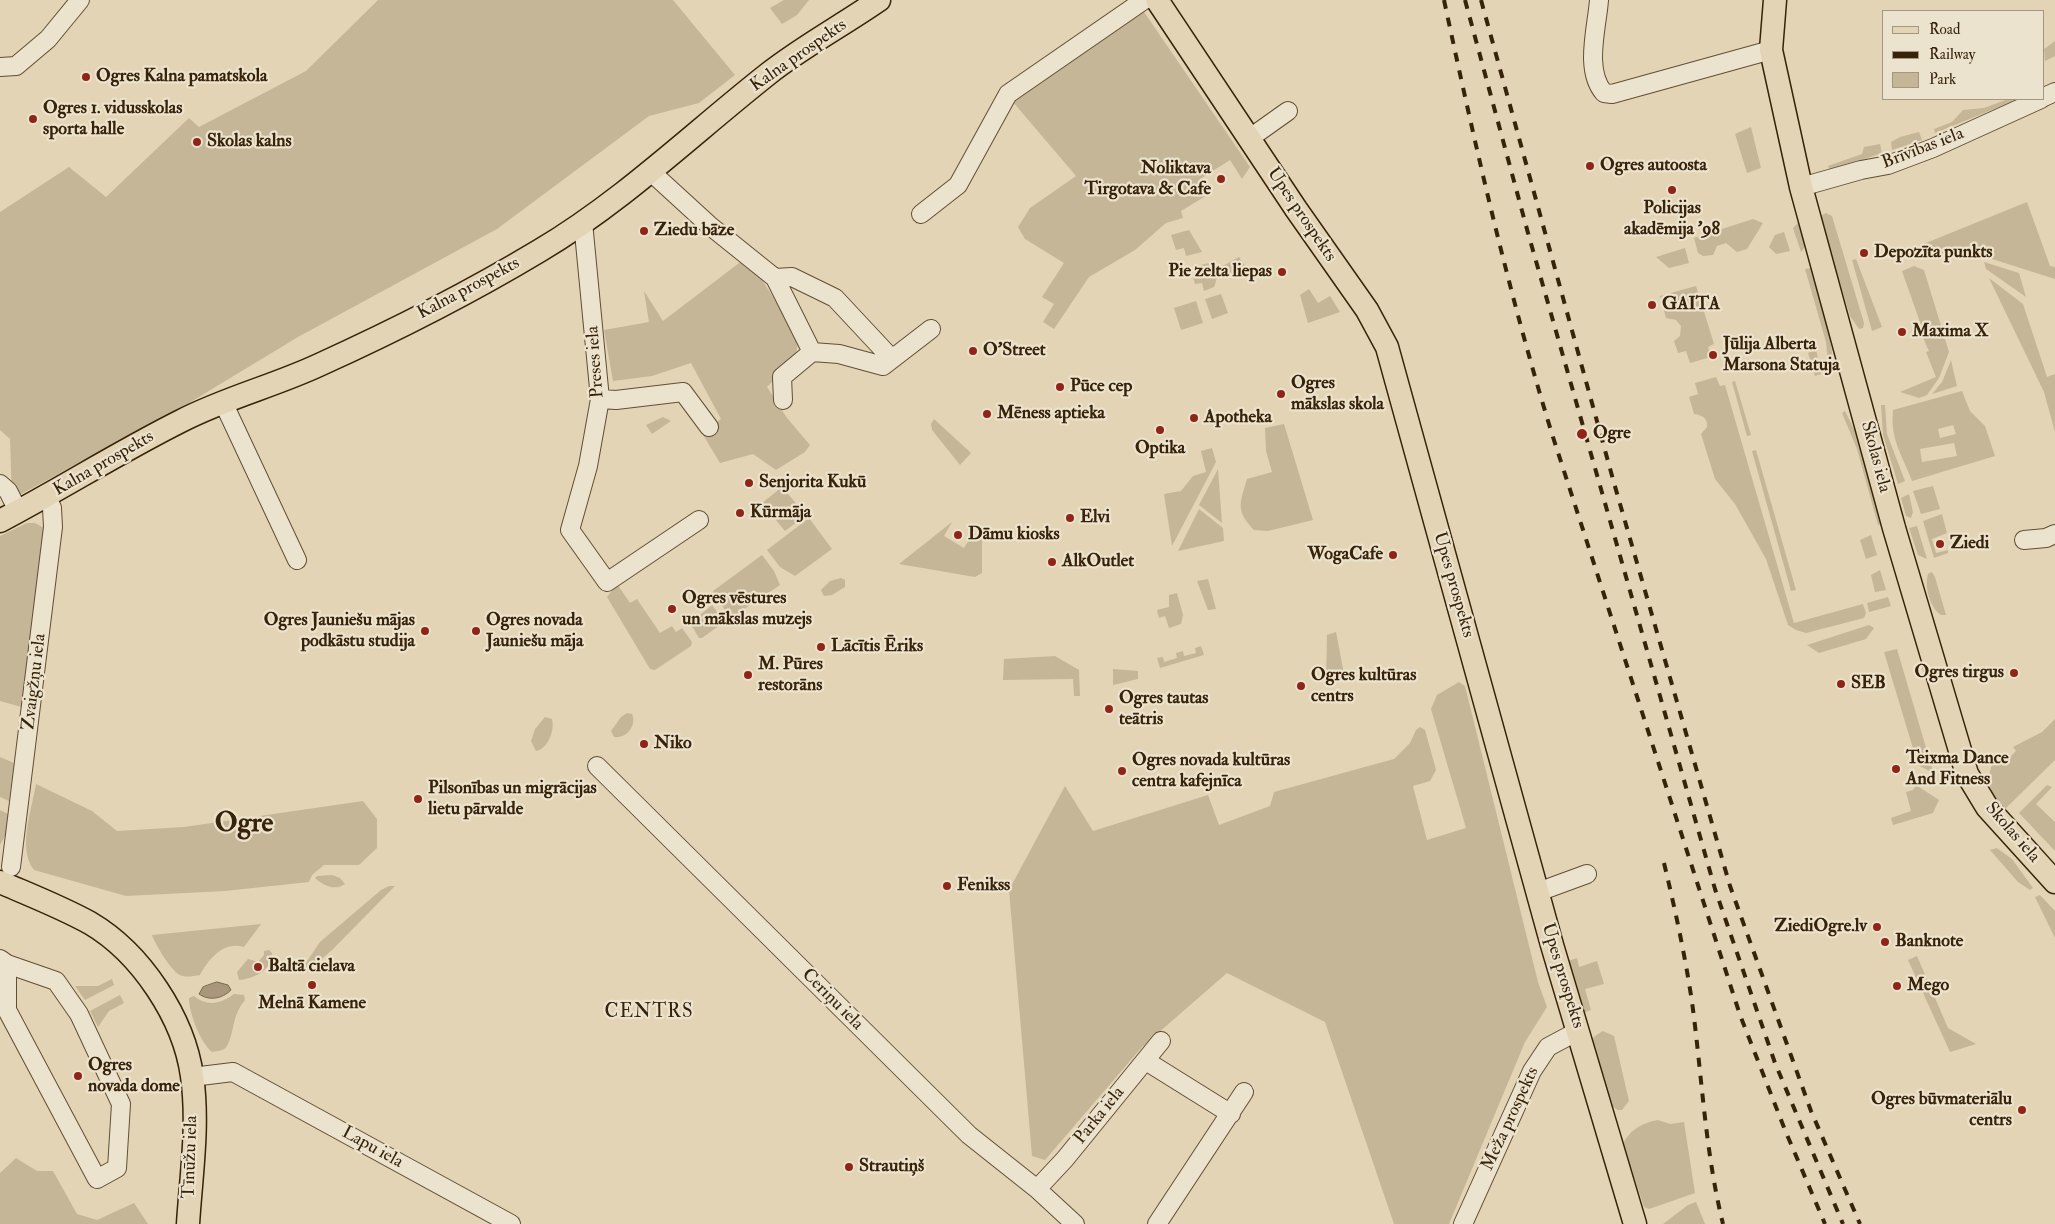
<!DOCTYPE html>
<meta charset="utf-8">
<style>
body{margin:0}
#map{position:relative;width:2055px;height:1224px;overflow:hidden;background:#e2d4b4;font-family:"IM FELL Double Pica",serif}
canvas{display:block}
.legend{position:absolute;left:1882px;top:10px;width:162px;height:90px;box-sizing:border-box;background:#ece3ce;border:1px solid #a49680;margin:0;padding:6px 9px;list-style:none;font-size:15px;color:#37220a}
.legend li{display:flex;align-items:center;gap:10px;height:25px}
.legend b{width:25px;border:1px solid #a49680}
</style>
<div id="map">
<canvas width="2055" height="1224"></canvas>
<ul class="legend">
<li><b style="height:6px;background:#e2d4b4"></b>Road</li>
<li><b style="height:6px;background:#37220a"></b>Railway</li>
<li><b style="height:14px;background:#c5b697"></b>Park</li>
</ul>
</div>
<script>
const g = document.querySelector('canvas').getContext('2d');
g.lineJoin = 'round';
function fillPath(path, color) { g.fillStyle = color; g.fill(path, 'evenodd'); }
function trace(path, color, width, dash) { g.strokeStyle = color; g.lineWidth = width; g.lineCap = dash ? 'butt' : 'round'; g.setLineDash(dash || []); g.stroke(path); }
function write(font, color, halo, rows, align = 'center') {
  g.font = font + ' "IM FELL Double Pica",serif'; g.lineWidth = 4.5; g.setLineDash([]); g.textBaseline = 'middle'; g.strokeStyle = halo; g.fillStyle = color; for (const [text, x, y, turn = 0] of rows) {
    g.save(); g.translate(x, y); g.rotate((+turn || 0) * Math.PI / 180); g.textAlign = isNaN(turn) ? turn : align; if (halo) g.strokeText(text, 0, 0); g.fillText(text, 0, 0); g.restore();
  }
}
fillPath(new Path2D(`
 M 378,0 L 673,0 L 735,75 L 699,103 L 649,116 L 497,229 L 298,337 L 184,406 L 12,499 L 10,439 L 0,430 L 0,212 L 69,167 L 106,197 L 189,118 L 199,127 L 306,71 Z
 M 784,0 L 809,0 L 797,15 L 782,24 L 770,8 Z
 M 1142,9 L 1250,167 L 1242,179 L 1230,160 L 1200,179 L 1209,194 L 1181,211 L 1183,218 L 1166,223 L 1135,250 L 1089,277 L 1054,329 L 1043,322 L 1054,304 L 1042,297 L 1064,263 L 1025,239 L 1018,227 L 1030,208 L 1076,176 L 1013,102 Z
 M 2055,41 L 2055,56 L 2045,61 L 2044,49 Z
 M 2008,99 L 2019,99 L 1935,133 L 1934,129 L 1952,122 L 1963,110 L 1984,108 Z
 M 1751,127 L 1761,168 L 1747,173 L 1735,134 Z
 M 1919,132 L 1922,140 L 1892,150 L 1891,142 L 1900,137 Z
 M 1880,144 L 1882,153 L 1830,171 L 1828,166 L 1862,154 L 1864,147 Z
 M 2027,202 L 2050,266 L 2055,267 L 2055,279 L 1967,251 L 1928,259 L 1921,245 Z
 M 1826,213 L 1832,216 L 1864,323 L 1863,328 L 1859,329 L 1850,316 L 1820,216 Z
 M 1753,219 L 1763,223 L 1747,249 L 1737,252 L 1726,243 L 1717,246 L 1713,255 L 1703,256 L 1698,253 L 1694,238 Z
 M 1801,220 C 1804,231 1810,244 1801,252 L 1793,228 Z
 M 1189,230 L 1202,252 L 1186,256 L 1184,248 L 1176,250 L 1171,235 Z
 M 1784,232 L 1790,251 L 1776,254 L 1769,247 L 1775,235 Z
 M 1685,248 L 1689,263 L 1669,268 L 1656,257 Z
 M 1239,257 L 1247,269 L 1227,275 L 1221,267 Z
 M 1856,259 L 1882,327 L 1872,331 L 1852,260 Z
 M 743,260 L 752,264 L 799,338 L 795,359 L 767,387 L 787,418 L 810,445 L 805,452 L 776,470 L 753,454 L 720,463 L 702,433 L 721,419 L 691,363 L 652,376 L 613,381 L 604,330 L 649,322 L 644,291 L 663,321 Z
 M 1984,262 L 2019,273 L 2026,297 L 1986,269 Z
 M 1209,263 C 1216,271 1219,276 1214,287 L 1204,291 L 1202,283 L 1195,284 L 1193,277 L 1199,275 L 1197,266 Z
 M 1914,266 L 1924,270 L 1949,352 L 1939,378 L 1927,395 L 1919,398 L 1900,392 L 1936,377 L 1926,352 L 1929,351 L 1918,327 L 1921,325 L 1902,271 Z
 M 1811,268 L 1815,272 L 1829,329 L 1834,370 L 1829,372 L 1826,342 L 1805,269 Z
 M 1989,278 L 2023,304 L 2047,377 L 2055,374 L 2055,432 L 2044,392 Z
 M 1696,286 L 1714,344 L 1708,347 L 1711,357 L 1690,363 L 1686,351 L 1678,353 L 1674,341 L 1680,336 L 1681,326 L 1676,320 L 1666,318 L 1660,296 Z
 M 1309,289 L 1318,303 L 1330,296 L 1340,312 L 1308,323 L 1300,295 Z
 M 1221,294 L 1228,313 L 1212,319 L 1205,299 Z
 M 1196,301 L 1203,323 L 1181,330 L 1174,308 Z
 M 1816,349 L 1821,374 L 1815,376 L 1808,353 Z
 M 1951,360 L 1957,386 L 1932,394 L 1942,382 Z
 M 1716,377 L 1720,386 L 1725,385 L 1794,623 L 1863,604 L 1866,613 L 1864,618 L 1806,633 L 1796,630 L 1788,625 L 1766,559 L 1735,504 L 1715,479 L 1701,434 L 1707,427 C 1708,418 1702,415 1694,414 L 1689,397 L 1698,394 L 1695,383 Z
 M 1735,381 L 1751,435 L 1747,436 L 1732,382 Z
 M 1962,391 L 1970,411 L 1985,426 L 1995,456 L 1912,481 C 1902,454 1890,440 1893,410 ZM 1953,425 L 1956,434 L 1940,438 L 1938,429 ZM 1954,443 L 1957,456 L 1922,462 L 1920,449 Z
 M 1881,405 L 1885,405 L 1887,434 L 1905,481 L 1898,484 L 1883,435 Z
 M 1845,411 L 1861,443 L 1887,523 L 1878,525 L 1857,449 L 1842,413 Z
 M 663,417 L 671,421 L 652,434 L 646,425 Z
 M 934,419 L 971,453 L 960,465 L 932,430 L 931,424 Z
 M 1284,424 L 1313,520 L 1268,531 L 1254,530 C 1235,510 1240,503 1247,479 L 1272,472 L 1266,451 L 1265,428 Z
 M 1212,448 L 1216,462 L 1172,546 L 1164,494 L 1181,491 L 1193,476 L 1206,472 L 1201,451 Z
 M 1756,450 L 1796,590 L 1791,591 L 1752,451 Z
 M 1218,469 L 1222,523 L 1199,505 Z
 M 1933,486 L 1940,509 L 1921,514 L 1913,491 Z
 M 782,487 L 806,515 L 785,531 L 762,503 Z
 M 1909,494 L 1913,512 L 1911,518 L 1906,516 L 1901,498 Z
 M 1199,509 L 1223,528 L 1224,541 L 1178,551 Z
 M 1942,514 L 1947,533 L 1932,539 L 1936,553 L 1948,550 L 1948,553 L 1934,558 L 1923,521 Z
 M 809,518 L 832,549 L 795,576 L 780,567 L 767,550 Z
 M 952,522 L 944,536 L 964,548 L 973,533 L 982,538 L 982,573 L 975,577 L 899,564 Z
 M 27,523 L 35,523 L 46,529 L 25,708 L 0,701 L 0,536 Z
 M 1917,526 L 1927,559 L 1918,555 L 1909,528 Z
 M 1871,535 L 1877,555 L 1866,559 L 1860,540 Z
 M 762,555 L 774,571 L 780,585 L 734,616 L 728,615 L 713,591 Z
 M 1880,570 L 1886,590 L 1875,592 L 1871,575 Z
 M 1932,572 L 1935,577 L 1946,615 L 1941,615 C 1930,608 1924,586 1928,574 Z
 M 841,578 L 845,580 L 845,587 L 832,595 L 824,596 L 821,590 L 830,581 Z
 M 1208,579 L 1216,609 L 1208,610 L 1197,581 Z
 M 617,584 L 630,603 L 637,599 L 660,633 L 672,626 L 676,632 L 682,628 L 692,642 L 691,646 L 655,670 L 650,669 L 607,597 Z
 M 1177,593 L 1183,615 L 1181,624 L 1169,628 L 1165,616 L 1159,618 L 1157,610 L 1169,607 L 1169,595 Z
 M 1888,597 L 1891,606 L 1869,612 L 1867,603 Z
 M 712,605 L 723,620 L 720,625 L 702,638 L 699,638 L 690,623 Z
 M 1869,625 L 1874,628 L 1866,639 L 1819,653 L 1807,645 Z
 M 1336,632 L 1344,674 L 1326,680 L 1327,635 Z
 M 1201,646 L 1204,655 L 1160,668 L 1157,658 L 1163,657 L 1164,662 L 1177,658 L 1176,653 L 1183,651 L 1184,656 L 1196,653 L 1195,648 Z
 M 1897,649 L 1932,768 L 1931,772 L 1918,765 L 1884,652 Z
 M 1055,656 L 1079,670 L 1080,696 L 1074,696 L 1073,679 L 1003,680 L 1004,659 Z
 M 1113,669 L 1138,671 L 1138,679 L 1113,685 Z
 M 1459,682 L 1465,686 L 1538,982 L 1547,1007 L 1525,1042 L 1449,1224 L 1394,1224 L 1325,1022 L 1227,973 L 1142,1047 L 1045,1160 L 1032,1156 L 1009,890 L 1065,786 L 1093,831 L 1208,795 L 1219,825 L 1270,806 L 1274,792 L 1394,759 L 1410,743 L 1416,730 L 1420,727 L 1425,730 L 1436,770 L 1430,781 L 1413,786 L 1427,840 L 1466,828 L 1431,709 L 1437,695 Z
 M 627,713 L 632,714 C 637,725 627,739 614,737 L 611,731 L 621,717 Z
 M 545,717 L 552,719 C 555,730 548,749 536,751 L 531,741 L 535,729 Z
 M 2055,719 L 2055,760 L 2002,812 C 1993,796 1984,781 1993,763 L 2004,763 L 2016,751 L 2013,747 L 2042,732 Z
 M 0,757 L 14,763 L 9,801 L 0,797 Z
 M 36,784 L 92,811 L 117,831 L 184,827 L 363,801 L 377,819 L 377,848 L 359,865 L 324,865 L 312,875 L 309,882 L 225,891 L 126,896 L 34,870 C 17,848 32,809 36,784 Z
 M 1916,785 L 1939,800 L 1933,813 L 1893,825 L 1891,818 L 1911,811 L 1906,792 L 1913,790 Z
 M 2047,785 L 2052,787 L 2036,804 L 2055,822 L 2055,851 L 2019,813 Z
 M 0,810 L 8,814 L 6,834 L 0,845 Z
 M 1997,848 L 2012,859 L 2033,888 L 2030,890 L 2018,882 L 1990,850 Z
 M 332,875 L 340,878 L 345,884 C 335,891 324,886 315,878 L 317,876 Z
 M 389,886 L 395,886 L 332,950 L 306,973 L 301,970 L 320,942 L 381,890 Z
 M 2040,895 L 2055,911 L 2055,938 L 2035,897 Z
 M 261,924 L 244,947 C 223,941 209,959 200,975 C 193,976 186,978 180,975 C 171,971 155,944 152,935 Z
 M 269,950 L 272,953 C 273,970 253,979 239,980 L 237,972 L 248,959 L 258,962 L 264,955 L 264,951 Z
 M 1917,956 L 1948,1028 L 1976,1044 L 1950,1052 L 1908,960 Z
 M 1577,958 L 1579,967 L 1597,961 L 1604,984 L 1585,989 L 1591,1010 L 1583,1013 L 1568,961 Z
 M 112,979 L 114,985 L 85,1000 L 75,986 L 98,986 Z
 M 234,994 L 244,995 L 245,1000 C 231,1017 235,1032 227,1046 C 224,1051 217,1051 212,1052 C 200,1042 189,1013 189,998 L 194,996 C 207,1007 221,1004 234,994 Z
 M 120,995 L 124,1003 L 109,1011 L 98,1027 L 90,1011 Z
 M 1603,1031 L 1614,1036 L 1629,1101 L 1622,1110 L 1618,1110 L 1610,1105 L 1591,1041 L 1595,1036 Z
 M 1658,1120 L 1670,1124 L 1684,1122 L 1695,1193 L 1649,1209 L 1644,1207 L 1623,1144 C 1629,1130 1644,1122 1658,1120 Z
 M 16,1158 L 37,1171 L 53,1171 L 77,1214 L 97,1220 L 134,1203 L 148,1224 L 0,1224 L 0,1173 Z
 M 1696,1202 L 1705,1224 L 1663,1224 L 1688,1205 Z`), '#c5b697');
const water = new Path2D(`
 M 217,982 L 228,985 L 231,990 C 222,999 209,1001 199,994 L 203,987 Z`);
fillPath(water, '#a8977a');
trace(water, '#7b684d', 1);
const minor = new Path2D(`
 M 1599,0 C 1597,28 1584,70 1604,93 L 1612,94 L 1771,50
 M 0,67 L 16,66 L 48,39 L 80,0
 M 2044,97 L 2055,92
 M 1250,138 L 1288,111
 M 650,171 L 709,225 L 775,278 L 812,352 L 839,354 L 883,366 L 931,329
 M 1801,187 L 1861,170 L 1888,165 L 1933,148 L 2041,99
 M 921,214 L 958,185 L 1008,94 L 1144,0
 M 583,222 L 600,399 L 588,466 L 570,530 L 607,582 L 699,520
 M 775,278 L 792,277 L 835,298 L 892,359
 M 600,399 L 616,400 L 683,392 L 709,427
 M 783,400 L 782,377 L 812,352
 M 223,402 L 297,560
 M 0,484 L 8,491 L 18,511
 M 2024,540 L 2046,538 L 2055,534
 M 597,766 L 969,1135 L 1037,1189 L 1075,1224
 M 11,867 L 53,527 L 52,508 L 47,497
 M 1538,892 L 1587,874
 M 0,959 L 7,964 L 56,981 L 79,1014 L 121,1104 L 117,1168 L 97,1179 L 7,1010 L 7,964
 M 1146,1061 L 1231,1114
 M 192,1077 L 233,1072 L 511,1224
 M 1037,1189 L 1065,1159 L 1161,1041
 M 1157,1224 L 1244,1092
 M 1463,1224 L 1532,1071 L 1548,1047 L 1578,1031`);
const major = new Path2D(`
 M 1157,0 L 1296,209 L 1367,310 L 1387,347 L 1552,945 L 1635,1224
 M 1775,0 L 1771,50 L 1801,187 L 1894,528 L 1967,774 L 1987,807 L 2055,882
 M 0,521 C 61,489 119,452 181,421 C 225,398 274,386 319,365 C 394,331 469,293 539,251 C 622,202 692,134 768,74 C 802,47 843,25 879,0
 M 0,882 C 30,895 61,907 90,923 C 141,953 184,1018 192,1076 C 199,1125 191,1176 188,1224`);
trace(minor, '#624e34', 20);
trace(major, '#37220a', 25);
trace(minor, '#ece3ce', 18);
trace(major, '#e2d4b4', 22);
trace(new Path2D(`
 M 1444,0 C 1475,145 1508,291 1552,434 L 1740,1015 L 1785,1130 L 1825,1224
 M 1465,0 L 1528,233 L 1715,889 L 1775,1063 L 1843,1224
 M 1481,0 L 1614,483 L 1730,886 L 1811,1111 L 1860,1224
 M 1664,863 C 1675,909 1685,955 1692,1002 C 1702,1076 1705,1151 1723,1224`), '#37220a', 4, [9, 9]);
for (const [x, y, r, color] of [
 [86,77,5,"#8f2418"],
 [33,119,5,"#8f2418"],
 [197,142,5,"#8f2418"],
 [1590,166,5,"#8f2418"],
 [1221,179,5,"#8f2418"],
 [1672,190,5,"#8f2418"],
 [644,231,5,"#8f2418"],
 [1864,253,5,"#8f2418"],
 [1282,272,5,"#8f2418"],
 [1652,305,5,"#8f2418"],
 [1902,332,5,"#8f2418"],
 [973,351,5,"#8f2418"],
 [1713,355,5,"#8f2418"],
 [1060,387,5,"#8f2418"],
 [1281,394,5,"#8f2418"],
 [987,414,5,"#8f2418"],
 [1194,418,5,"#8f2418"],
 [1160,430,5,"#8f2418"],
 [1582,434,6,"#8f2418"],
 [749,483,5,"#8f2418"],
 [740,513,5,"#8f2418"],
 [1070,518,5,"#8f2418"],
 [958,535,5,"#8f2418"],
 [1940,544,5,"#8f2418"],
 [1393,555,5,"#8f2418"],
 [1052,562,5,"#8f2418"],
 [672,609,5,"#8f2418"],
 [425,631,5,"#8f2418"],
 [476,631,5,"#8f2418"],
 [821,647,5,"#8f2418"],
 [2014,673,5,"#8f2418"],
 [748,675,5,"#8f2418"],
 [1841,684,5,"#8f2418"],
 [1301,686,5,"#8f2418"],
 [1109,709,5,"#8f2418"],
 [644,744,5,"#8f2418"],
 [1896,769,5,"#8f2418"],
 [1122,771,5,"#8f2418"],
 [418,799,5,"#8f2418"],
 [947,886,5,"#8f2418"],
 [1877,927,5,"#8f2418"],
 [1885,942,5,"#8f2418"],
 [258,967,5,"#8f2418"],
 [312,985,5,"#8f2418"],
 [1897,986,5,"#8f2418"],
 [78,1076,5,"#8f2418"],
 [2022,1110,5,"#8f2418"],
 [849,1167,5,"#8f2418"]
]) { const dot = new Path2D(); dot.arc(x, y, r, 0, 2 * Math.PI); g.fillStyle = color; g.fill(dot); trace(dot, '#ece3ce', 2); }
write('18px', '#37220a', '#ece3ce', [
 ["Kalna prospekts",799,56,-35],
 ["Brīvības iela",1923,149,-21],
 ["Upes prospekts",1301,215,56],
 ["Kalna prospekts",469,289,-28],
 ["Preses iela",596,362,-94],
 ["Skolas iela",1875,457,75],
 ["Kalna prospekts",104,464,-30],
 ["Upes prospekts",1453,585,74],
 ["Zvaigžņu iela",35,682,-83],
 ["Skolas iela",2012,833,49],
 ["Upes prospekts",1562,976,73],
 ["Ceriņu iela",832,1000,45],
 ["Parka iela",1100,1116,-51],
 ["Meža prospekts",1511,1119,-65],
 ["Lapu iela",372,1148,29],
 ["Tīnūžu iela",191,1157,-88]
]);
write('bold 18px', '#37220a', '#ece3ce', [
 ["Ogres Kalna pamatskola",96,77],
 ["Ogres 1. vidusskolas",43,109],
 ["sporta halle",43,130],
 ["Skolas kalns",207,142],
 ["Ogres autoosta",1600,166],
 ["Noliktava",1211,169,"right"],
 ["Tirgotava & Cafe",1211,190,"right"],
 ["Policijas",1672,209,"center"],
 ["akadēmija '98",1672,230,"center"],
 ["Ziedu bāze",654,231],
 ["Depozīta punkts",1874,253],
 ["Pie zelta liepas",1272,272,"right"],
 ["GAITA",1662,305],
 ["Maxima X",1912,332],
 ["Jūlija Alberta",1723,345],
 ["Marsona Statuja",1723,366],
 ["O'Street",983,351],
 ["Ogres",1291,384],
 ["mākslas skola",1291,405],
 ["Pūce cep",1070,387],
 ["Mēness aptieka",997,414],
 ["Apotheka",1204,418],
 ["Ogre",1593,434],
 ["Optika",1160,449,"center"],
 ["Senjorita Kukū",759,483],
 ["Kūrmāja",750,513],
 ["Elvi",1080,518],
 ["Dāmu kiosks",968,535],
 ["Ziedi",1950,544],
 ["WogaCafe",1383,555,"right"],
 ["AlkOutlet",1062,562],
 ["Ogres vēstures",682,599],
 ["un mākslas muzejs",682,620],
 ["Ogres Jauniešu mājas",415,621,"right"],
 ["podkāstu studija",415,642,"right"],
 ["Ogres novada",486,621],
 ["Jauniešu māja",486,642],
 ["Lācītis Ēriks",831,647],
 ["M. Pūres",758,665],
 ["restorāns",758,686],
 ["Ogres tirgus",2004,673,"right"],
 ["Ogres kultūras",1311,676],
 ["centrs",1311,697],
 ["SEB",1851,684],
 ["Ogres tautas",1119,699],
 ["teātris",1119,720],
 ["Niko",654,744],
 ["Teixma Dance",1906,759],
 ["And Fitness",1906,780],
 ["Ogres novada kultūras",1132,761],
 ["centra kafejnīca",1132,782],
 ["Pilsonības un migrācijas",428,789],
 ["lietu pārvalde",428,810],
 ["Fenikss",957,886],
 ["ZiediOgre.lv",1867,927,"right"],
 ["Banknote",1895,942],
 ["Baltā cielava",268,967],
 ["Mego",1907,986],
 ["Melnā Kamene",312,1004,"center"],
 ["Ogres",88,1066],
 ["novada dome",88,1087],
 ["Ogres būvmateriālu",2012,1100,"right"],
 ["centrs",2012,1121,"right"],
 ["Strautiņš",859,1167]
], 'left');
g.letterSpacing = '1px';
write('19px', '#37220a', '#ece3ce', [
 ["CENTRS",649,1013]
]);
g.letterSpacing = '0px';
write('bold 28px', '#37220a', '#ece3ce', [
 ["Ogre",244,825]
]);
</script>
